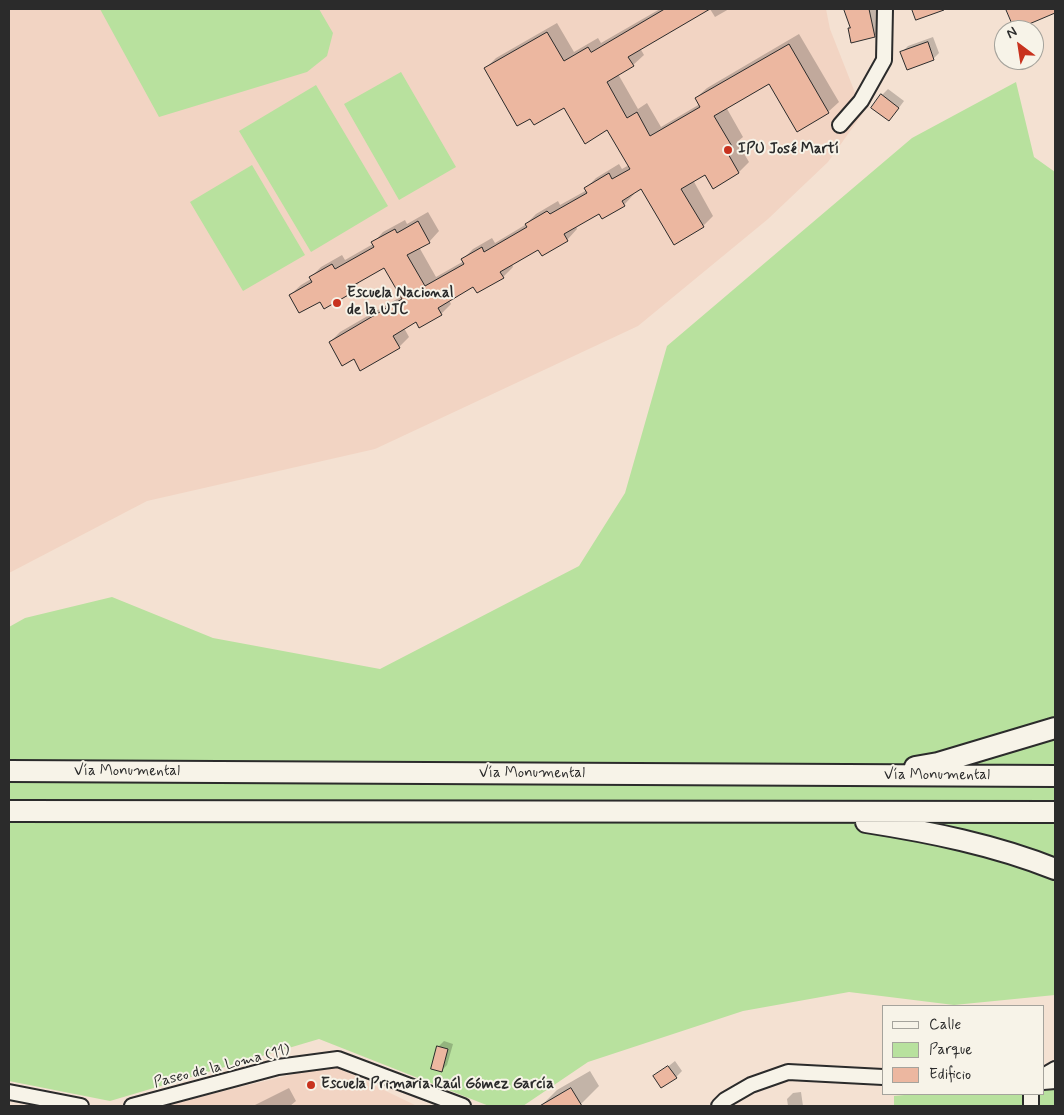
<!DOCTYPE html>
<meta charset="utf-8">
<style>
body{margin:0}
#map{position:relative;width:1064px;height:1115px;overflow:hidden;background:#f4e1d2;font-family:Mynerve,sans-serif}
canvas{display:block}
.frame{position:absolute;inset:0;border:10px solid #2b2b2b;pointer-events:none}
.legend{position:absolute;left:882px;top:1005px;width:162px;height:90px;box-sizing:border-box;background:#f7f3e8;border:1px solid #a5a39c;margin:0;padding:6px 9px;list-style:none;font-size:15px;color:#2b2b2b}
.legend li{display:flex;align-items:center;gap:10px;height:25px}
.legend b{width:25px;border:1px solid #a5a39c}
.north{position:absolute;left:994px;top:20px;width:50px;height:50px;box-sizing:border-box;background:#f7f3e8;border:1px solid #a5a39c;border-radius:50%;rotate:329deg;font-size:14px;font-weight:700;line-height:20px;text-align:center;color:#2b2b2b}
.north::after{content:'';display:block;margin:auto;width:18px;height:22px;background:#c8321e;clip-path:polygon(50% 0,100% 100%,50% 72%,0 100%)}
</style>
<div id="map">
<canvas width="1064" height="1115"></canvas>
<div class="frame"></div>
<ul class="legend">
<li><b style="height:6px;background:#f7f3e8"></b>Calle</li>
<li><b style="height:14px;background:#b8e19e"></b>Parque</li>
<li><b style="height:14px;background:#ecb7a0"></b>Edificio</li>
</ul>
<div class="north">N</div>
</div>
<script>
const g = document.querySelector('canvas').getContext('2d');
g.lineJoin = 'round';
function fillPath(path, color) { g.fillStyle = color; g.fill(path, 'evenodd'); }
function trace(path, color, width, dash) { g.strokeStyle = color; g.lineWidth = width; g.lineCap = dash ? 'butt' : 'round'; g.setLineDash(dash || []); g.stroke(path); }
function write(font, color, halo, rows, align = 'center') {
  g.font = font + ' Mynerve,sans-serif'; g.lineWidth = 4; g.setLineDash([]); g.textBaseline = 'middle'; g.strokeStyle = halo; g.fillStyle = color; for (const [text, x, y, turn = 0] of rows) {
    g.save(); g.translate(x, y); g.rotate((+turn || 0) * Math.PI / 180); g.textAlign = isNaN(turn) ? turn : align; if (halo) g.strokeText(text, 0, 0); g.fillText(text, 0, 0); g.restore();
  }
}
fillPath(new Path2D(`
 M 9,9 L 826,9 L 830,29 L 863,113 L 828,162 L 768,219 L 638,326 L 375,449 L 147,501 L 9,573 Z
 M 332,1065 L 417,1106 L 161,1106 Z`), '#f2d4c3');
fillPath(new Path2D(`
 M 100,9 L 319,9 L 333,33 L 327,56 L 307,72 L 159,117 Z
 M 401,72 L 456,167 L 399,200 L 344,104 Z
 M 1016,82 L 1034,157 L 1055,172 L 1055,995 L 954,1005 L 849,992 L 743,1011 L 588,1062 L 523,1106 L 489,1106 L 319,1039 L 110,1101 L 9,1081 L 9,627 L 25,618 L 112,597 L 213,638 L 380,669 L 579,566 L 625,493 L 667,346 L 912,138 Z
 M 316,85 L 388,206 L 311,252 L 239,131 Z
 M 252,165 L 305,255 L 243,291 L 190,202 Z
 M 1055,1087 L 1055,1106 L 894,1106 L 894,1096 L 915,1094 L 1043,1094 L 1043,1088 Z`), '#b8e19e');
fillPath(new Path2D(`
 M 660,9 L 708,9 L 640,48 L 644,55 L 633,65 L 618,74 L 638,109 L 647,103 L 661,127 L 700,104 L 696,98 L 707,88 L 799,34 L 839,102 L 828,112 L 770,82 L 726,107 L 743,137 L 737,142 L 749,162 L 739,172 L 705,173 L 693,180 L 713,216 L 703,226 L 642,187 L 633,193 L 634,194 L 624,205 L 599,213 L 576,226 L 577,229 L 567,240 L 539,248 L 512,264 L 513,267 L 503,277 L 478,292 L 474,285 L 449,300 L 451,304 L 441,314 L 416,321 L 404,328 L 409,337 L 399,347 L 354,357 L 330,342 L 340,332 L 402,296 L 384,266 L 358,281 L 359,283 L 349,293 L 320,300 L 290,295 L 301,285 L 311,279 L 310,278 L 321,267 L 342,255 L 345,260 L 373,244 L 373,243 L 383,232 L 405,220 L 407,224 L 428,212 L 439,231 L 429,242 L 419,247 L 436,277 L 464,261 L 463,259 L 473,249 L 492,238 L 495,243 L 525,225 L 536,214 L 558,201 L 560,205 L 587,190 L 586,188 L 596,178 L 619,164 L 622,169 L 629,165 L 608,129 L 485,69 L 496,58 L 557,23 L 574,52 L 598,38 L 601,43 Z
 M 710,9 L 729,9 L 715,17 Z
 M 845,9 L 876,9 L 880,30 L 874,36 L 851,27 Z
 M 933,37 L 939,53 L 933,59 L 902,52 L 908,46 Z
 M 888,89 L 904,101 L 895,113 L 882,95 Z
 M 444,1041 L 453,1044 L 447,1065 L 441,1071 L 438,1047 Z
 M 675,1061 L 682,1071 L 676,1077 L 655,1077 Z
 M 590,1071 L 599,1086 L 581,1104 L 577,1106 L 541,1106 L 557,1090 Z
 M 289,1088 L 296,1101 L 290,1106 L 253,1106 Z
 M 801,1092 L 803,1106 L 788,1106 L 787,1099 L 793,1093 Z
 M 30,1100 L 41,1103 L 41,1106 L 24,1106 Z`), '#0003');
const building = new Path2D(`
 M 665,9 L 710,9 L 628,57 L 634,66 L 607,82 L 627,118 L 637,112 L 650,136 L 700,107 L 695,98 L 789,44 L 829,113 L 797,132 L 769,84 L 714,116 L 733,148 L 727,152 L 739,173 L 713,189 L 705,175 L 681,189 L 704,227 L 674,245 L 641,189 L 622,201 L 625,206 L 602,219 L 599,214 L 564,234 L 568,241 L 542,256 L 538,250 L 500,272 L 504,278 L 477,293 L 473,287 L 438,308 L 442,315 L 419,328 L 416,322 L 393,336 L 400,348 L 360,371 L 354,359 L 342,366 L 329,342 L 402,299 L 384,268 L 347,289 L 350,294 L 324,309 L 320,302 L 299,313 L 289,295 L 312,282 L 309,277 L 332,264 L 335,269 L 374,247 L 371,242 L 395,229 L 397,233 L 418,221 L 430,243 L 407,255 L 425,286 L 464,264 L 461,259 L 482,247 L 484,252 L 527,227 L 525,224 L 547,211 L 550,214 L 587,193 L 584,188 L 609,173 L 612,179 L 630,169 L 607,130 L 585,144 L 564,108 L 534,125 L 530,119 L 517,126 L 484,68 L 547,32 L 564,61 L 588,47 L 591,52 Z
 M 844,9 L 869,9 L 875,37 L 851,43 L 848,28 L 850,28 Z
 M 912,9 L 944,9 L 944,10 L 916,20 Z
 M 1006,9 L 1055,9 L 1055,13 L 1015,30 Z
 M 928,42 L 934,60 L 907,70 L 900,52 Z
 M 881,94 L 899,108 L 889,121 L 871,108 Z
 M 437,1046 L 448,1049 L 442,1072 L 431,1069 Z
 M 668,1066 L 677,1078 L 661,1088 L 653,1076 Z
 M 571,1088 L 582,1106 L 540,1106 Z`);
fillPath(building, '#ecb7a0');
trace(building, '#2b2b2b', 1);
const minor = new Path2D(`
 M 840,125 L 861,101 L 884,60 L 885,9
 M 1043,1076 L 1055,1069
 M 1043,1082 L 1055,1081
 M 9,1092 L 81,1106
 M 1031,1094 L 1031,1106
 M 132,1106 L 278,1067 L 338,1059 L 463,1106
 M 719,1106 L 725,1100 L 751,1085 L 788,1072 L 883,1077`);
const highway = new Path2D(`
 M 915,767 L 938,763 L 1055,728
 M 9,771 L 1055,776
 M 9,811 L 1055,812
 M 866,822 C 930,832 995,845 1055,869`);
trace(minor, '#2b2b2b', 18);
trace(highway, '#2b2b2b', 24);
trace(minor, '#f7f3e8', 14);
trace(highway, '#f7f3e8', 20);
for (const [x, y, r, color] of [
 [728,150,5,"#c8321e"],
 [337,303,5,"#c8321e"],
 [311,1085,5,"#c8321e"]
]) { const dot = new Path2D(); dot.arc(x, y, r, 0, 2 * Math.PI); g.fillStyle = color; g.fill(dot); trace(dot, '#f7f3e8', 2); }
write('bold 15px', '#2b2b2b', '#f7f3e8', [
 ["IPU José Martí",738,150],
 ["Escuela Nacional",347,294],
 ["de la UJC",347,311],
 ["Escuela Primaria Raúl Gómez García",321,1085]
], 'left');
write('15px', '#2b2b2b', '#f7f3e8', [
 ["Vía Monumental",127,772],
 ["Vía Monumental",532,774],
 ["Vía Monumental",937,776],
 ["Paseo de la Loma (11)",222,1067,-14]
]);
</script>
